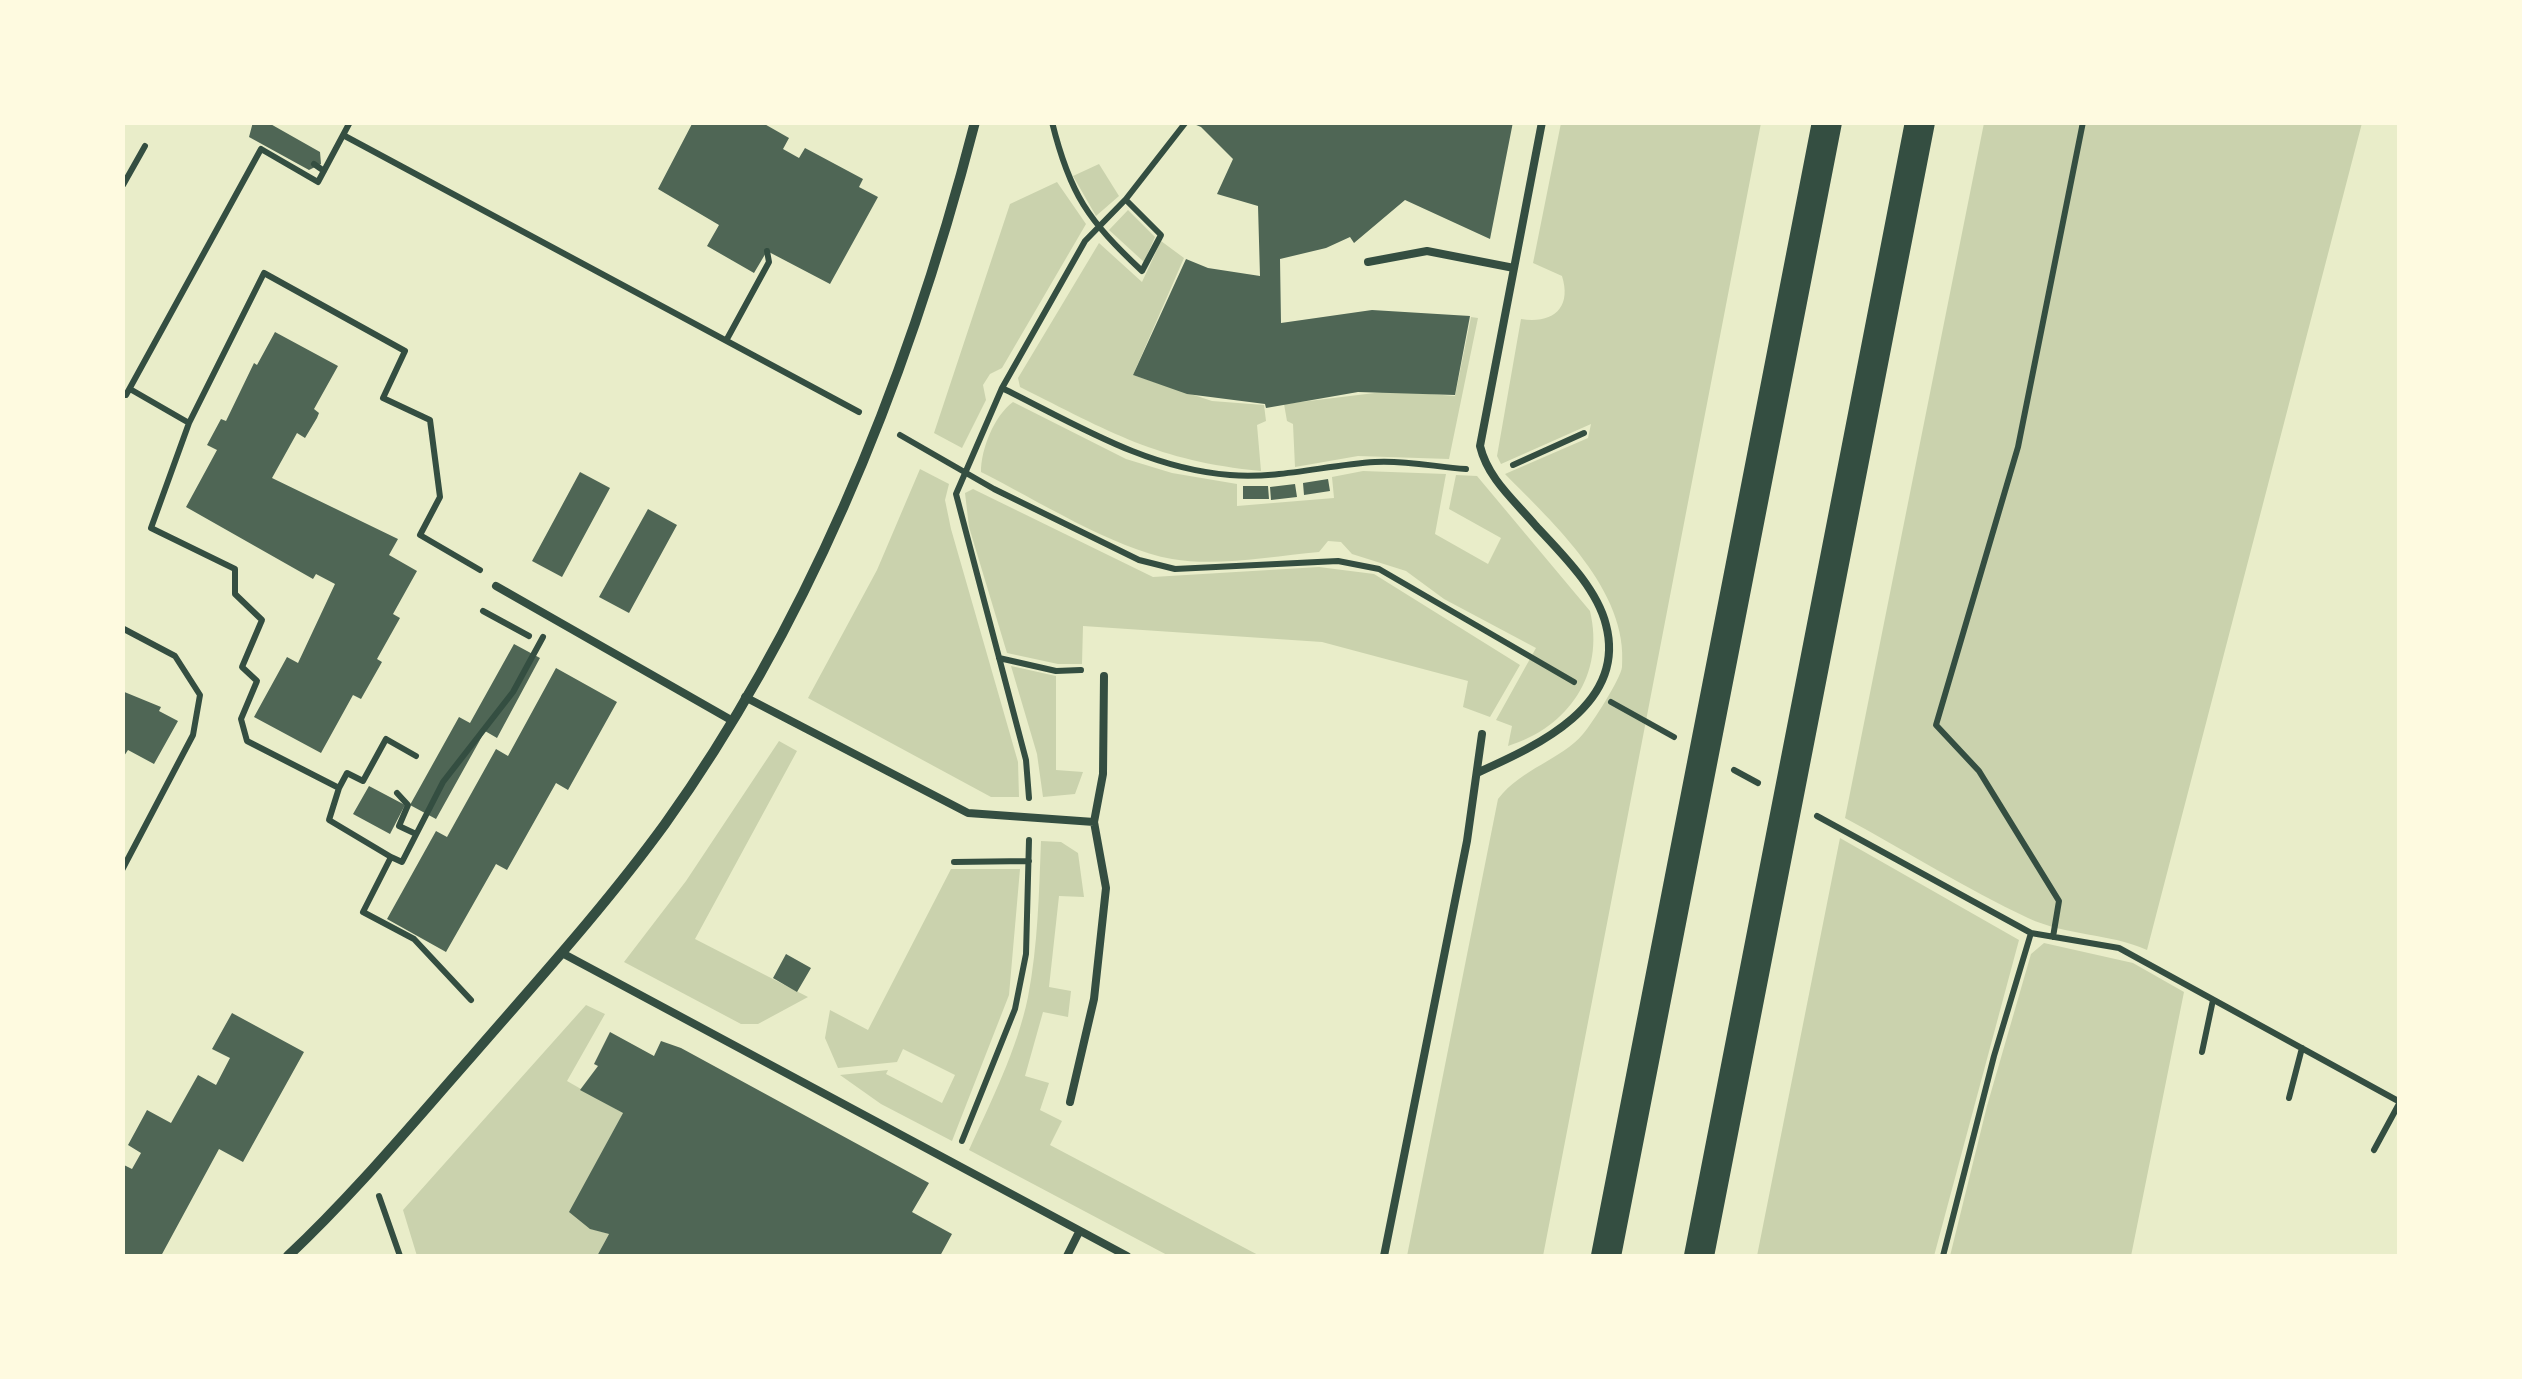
<!DOCTYPE html>
<style>
body{margin:0}
#map{position:relative;width:2522px;height:1379px;overflow:hidden;background:#e9edc9;font-family:Spectral,serif}
canvas{display:block}
.frame{position:absolute;inset:0;border:125px solid #fefae0;pointer-events:none}
</style>
<div id="map">
<canvas width="2522" height="1379"></canvas>
<div class="frame"></div>
</div>
<script>
const g = document.querySelector('canvas').getContext('2d');
g.lineJoin = 'round';
function fillPath(path, color) { g.fillStyle = color; g.fill(path, 'evenodd'); }
function trace(path, color, width, dash) { g.strokeStyle = color; g.lineWidth = width; g.lineCap = dash ? 'butt' : 'round'; g.setLineDash(dash || []); g.stroke(path); }
fillPath(new Path2D(`
 M 1561,123 L 1761,123 L 1543,1256 L 1407,1256 L 1498,799 C 1522,768 1561,760 1583,734 C 1592,724 1621,678 1622,667 C 1629,591 1553,523 1505,474 L 1588,438 L 1591,424 L 1501,464 L 1497,456 L 1521,319 C 1553,324 1572,308 1562,276 L 1533,263 Z
 M 1984,123 L 2362,123 L 2147,950 C 2109,933 2067,936 2028,918 C 1966,889 1906,851 1845,818 Z
 M 1099,164 L 1119,196 L 1096,216 L 1073,176 Z
 M 1057,182 L 1086,224 L 1002,368 L 990,374 L 983,385 L 986,400 L 962,448 L 934,433 L 1010,204 Z
 M 1128,210 L 1155,237 L 1144,262 L 1109,230 Z
 M 1161,241 L 1184,258 L 1133,375 L 1212,401 L 1264,405 L 1266,421 L 1257,425 L 1261,471 C 1157,461 1110,432 1020,387 L 1018,378 L 1099,243 L 1142,282 Z
 M 1471,317 L 1478,318 L 1449,459 L 1358,456 L 1295,467 L 1293,424 L 1287,421 L 1284,404 L 1391,391 L 1455,396 Z
 M 1013,402 L 1126,459 L 1172,473 L 1237,484 L 1237,506 L 1334,498 L 1332,477 L 1363,471 L 1446,474 L 1435,534 L 1488,564 L 1501,538 L 1449,509 L 1456,475 L 1477,476 L 1590,611 C 1605,674 1569,727 1508,746 L 1512,726 L 1496,720 L 1536,648 L 1444,599 L 1406,571 L 1352,554 L 1341,542 L 1328,541 L 1319,552 C 1273,556 1218,567 1172,559 C 1114,549 1035,499 981,472 C 981,449 994,416 1013,402 Z
 M 920,469 L 949,484 L 945,500 L 951,529 L 1018,762 L 1019,797 L 991,797 L 808,698 L 877,570 Z
 M 973,489 L 1153,577 L 1319,567 L 1374,574 L 1520,665 L 1490,717 L 1463,707 L 1468,681 L 1322,642 L 1083,626 L 1082,664 L 1058,664 L 1007,653 L 969,527 L 965,493 Z
 M 1011,666 L 1056,676 L 1056,770 L 1083,772 L 1075,794 L 1043,797 L 1037,754 Z
 M 779,741 L 797,751 L 695,939 L 808,997 L 758,1024 L 741,1024 L 624,962 L 686,881 Z
 M 1840,838 L 2019,940 L 1934,1256 L 1757,1256 Z
 M 1041,841 L 1061,842 L 1078,853 L 1084,897 L 1059,896 L 1049,987 L 1071,991 L 1068,1017 L 1043,1012 L 1025,1076 L 1049,1083 L 1040,1110 L 1062,1121 L 1050,1145 L 1260,1256 L 1169,1256 L 969,1150 C 991,1101 1017,1050 1028,997 C 1038,945 1039,893 1041,841 Z
 M 951,869 L 1020,869 L 1009,995 L 952,1141 L 881,1104 L 840,1075 L 888,1070 L 886,1074 L 942,1103 L 955,1075 L 903,1049 L 897,1062 L 838,1068 L 825,1038 L 830,1010 L 868,1030 Z
 M 2044,943 L 2133,963 L 2184,992 L 2131,1256 L 1950,1256 L 1987,1106 L 2031,954 Z
 M 586,1005 L 605,1014 L 567,1081 L 623,1113 L 570,1212 L 590,1228 L 609,1234 L 597,1256 L 417,1256 L 403,1210 Z`), '#cad2ad');
fillPath(new Path2D(`
 M 253,122 L 267,122 L 320,152 L 321,164 L 309,170 L 249,137 Z
 M 693,122 L 761,122 L 789,138 L 783,149 L 799,158 L 805,148 L 863,179 L 859,187 L 878,197 L 830,284 L 767,251 L 754,273 L 707,246 L 719,225 L 658,189 Z
 M 1189,122 L 1513,122 L 1490,239 L 1405,200 L 1354,243 L 1350,237 L 1326,248 L 1280,259 L 1281,323 L 1372,310 L 1470,316 L 1455,395 L 1358,392 L 1266,408 L 1265,404 L 1187,394 L 1133,375 L 1186,259 L 1208,268 L 1260,276 L 1258,206 L 1217,194 L 1233,159 L 1201,127 Z
 M 275,332 L 338,366 L 314,409 L 319,413 L 317,418 L 305,438 L 297,433 L 272,478 L 398,539 L 389,555 L 417,571 L 393,614 L 400,618 L 377,659 L 382,662 L 361,699 L 353,695 L 321,753 L 254,717 L 287,657 L 298,663 L 335,584 L 316,574 L 313,579 L 186,507 L 217,450 L 207,445 L 221,419 L 226,421 L 254,363 L 257,365 Z
 M 580,472 L 610,488 L 562,577 L 532,561 Z
 M 1328,479 L 1330,491 L 1304,495 L 1303,483 Z
 M 1295,484 L 1297,497 L 1271,500 L 1270,487 Z
 M 1243,486 L 1268,486 L 1269,499 L 1243,499 Z
 M 648,509 L 677,525 L 629,613 L 599,597 Z
 M 514,644 L 540,658 L 497,738 L 485,731 L 436,819 L 410,805 L 459,717 L 470,723 Z
 M 556,668 L 617,702 L 568,790 L 556,783 L 507,870 L 496,864 L 446,952 L 387,919 L 436,831 L 447,837 L 496,749 L 508,756 Z
 M 122,691 L 161,707 L 159,711 L 178,721 L 154,764 L 128,750 L 122,759 Z
 M 369,786 L 405,805 L 390,834 L 353,814 Z
 M 786,954 L 811,968 L 797,992 L 773,978 Z
 M 232,1013 L 304,1052 L 243,1162 L 219,1149 L 161,1256 L 122,1256 L 122,1164 L 132,1169 L 141,1153 L 128,1145 L 147,1110 L 171,1123 L 198,1075 L 216,1085 L 230,1058 L 212,1049 Z
 M 610,1032 L 654,1056 L 661,1041 L 681,1048 L 929,1183 L 912,1212 L 952,1234 L 940,1256 L 597,1256 L 609,1234 L 590,1229 L 569,1212 L 623,1113 L 580,1090 L 598,1066 L 594,1064 Z`), '#4f6655');
trace(new Path2D(`
 M 1052,122 C 1070,195 1088,220 1142,271 L 1161,235 L 1126,200
 M 343,135 L 859,412
 M 314,164 L 324,171
 M 123,185 L 145,146
 M 727,339 L 769,262 L 767,251
 M 1002,388 C 1075,424 1147,469 1230,475 C 1279,479 1326,465 1375,462 C 1405,460 1436,467 1466,469
 M 130,389 L 189,423 L 151,528 L 235,569 L 235,594 L 262,620 L 242,667 L 257,681 L 241,719 L 247,741 L 339,788 L 347,773 L 363,781 L 386,739 L 416,756
 M 122,393 L 126,395 L 261,149 L 318,182 L 350,122
 M 189,423 L 264,273 L 405,351 L 383,398 L 430,420 L 440,497 L 420,535 L 480,570
 M 900,435 L 994,489 L 1139,560 L 1175,569 L 1338,561 L 1379,569 L 1574,682
 M 1513,465 L 1584,433
 M 483,611 L 529,636
 M 122,628 L 175,656 L 200,695 L 193,735 L 122,870
 M 999,658 L 1056,671 L 1081,670
 M 1611,702 L 1674,737
 M 1734,770 L 1758,783
 M 339,788 L 329,820 L 391,857 L 363,912 L 414,939 L 471,1000
 M 397,793 L 408,805 L 399,826 L 416,834
 M 1029,798 L 1026,760 L 956,494 L 1002,388 L 1085,241 L 1126,199 L 1186,122
 M 1817,816 L 2031,933 L 2119,948 L 2400,1102
 M 391,857 L 402,862 L 443,782 L 513,692 L 543,637
 M 954,862 L 1029,861
 M 2053,937 L 2059,901 L 1979,771 L 1936,725 L 2018,447 L 2083,122
 M 2202,1052 L 2213,1000
 M 2289,1098 L 2302,1048
 M 962,1141 L 1015,1009 L 1026,954 L 1029,840
 M 2374,1150 L 2400,1102
 M 379,1196 L 400,1256
 M 1943,1256 L 1994,1056 L 2031,933`), '#344e41', 6);
trace(new Path2D(`
 M 1368,262 L 1427,251 L 1514,268
 M 496,586 L 731,720
 M 745,697 L 968,813 L 1094,822
 M 1479,772 C 1537,746 1627,705 1606,625 C 1597,588 1561,553 1536,526 C 1514,500 1488,479 1480,446 L 1542,122
 M 562,953 L 1127,1256
 M 1070,1102 L 1094,999 L 1106,888 L 1094,822 L 1103,774 L 1104,676
 M 1067,1256 L 1079,1232
 M 1384,1256 L 1467,841 L 1482,734`), '#344e41', 8);
trace(new Path2D(`
 M 288,1256 C 354,1194 412,1124 472,1056 C 538,980 606,905 665,824 C 815,614 911,370 975,122`), '#344e41', 10);
trace(new Path2D(`
 M 1606,1256 L 1827,122
 M 1699,1256 L 1920,122`), '#344e41', 30);
</script>
